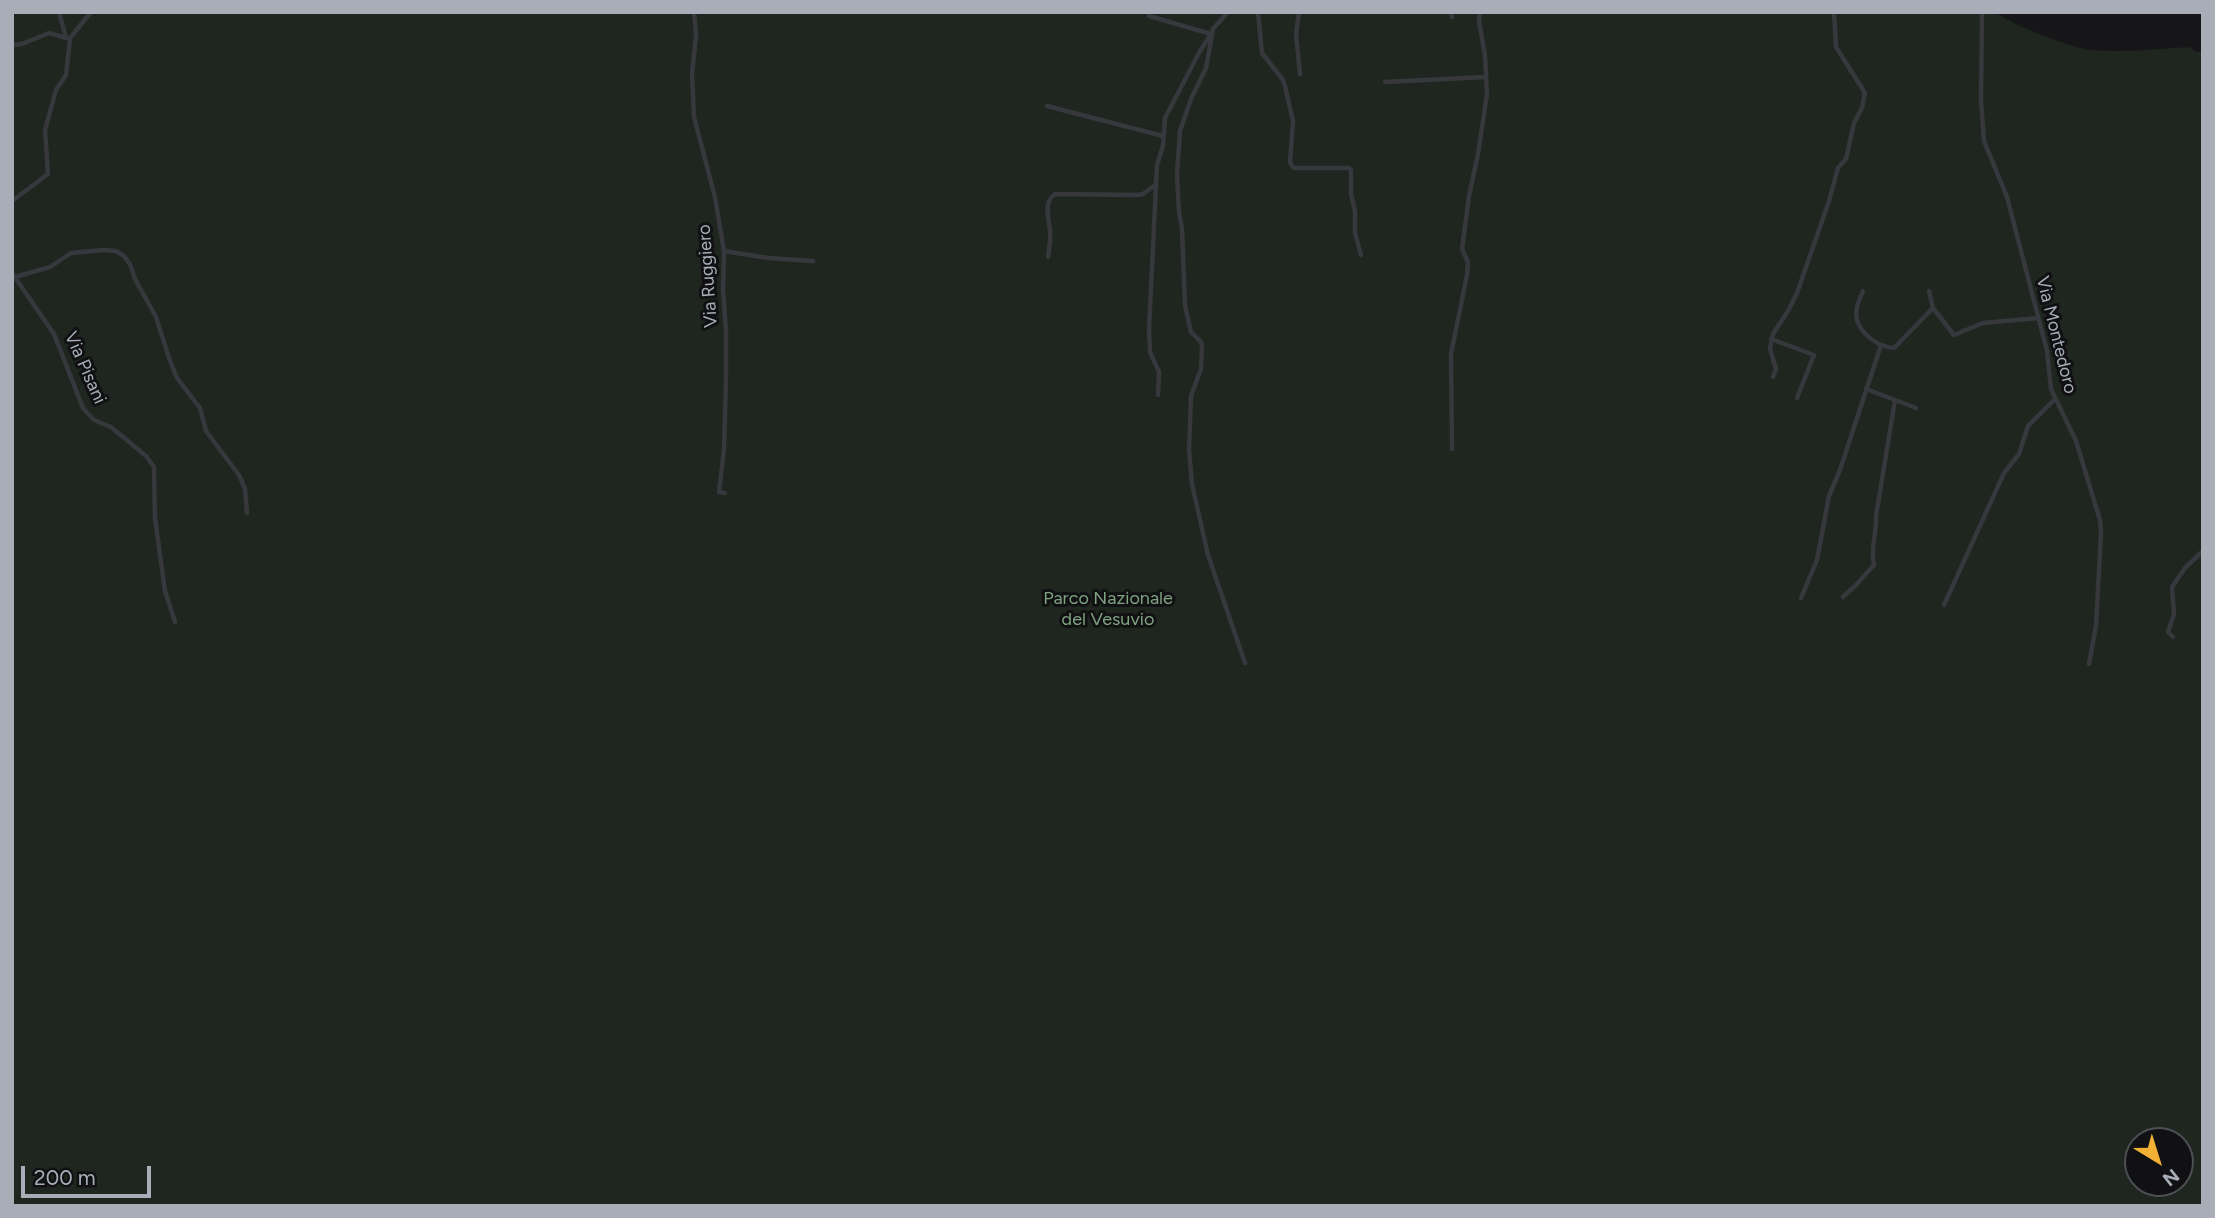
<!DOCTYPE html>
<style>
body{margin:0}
#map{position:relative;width:2215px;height:1218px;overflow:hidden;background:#161618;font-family:Figtree,sans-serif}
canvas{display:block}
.frame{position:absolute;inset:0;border:14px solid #a8adb8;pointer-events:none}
.north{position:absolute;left:2124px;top:1127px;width:70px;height:70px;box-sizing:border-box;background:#111113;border:2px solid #4d4f55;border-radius:50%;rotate:142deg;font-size:19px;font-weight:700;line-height:28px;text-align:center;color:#a8adb8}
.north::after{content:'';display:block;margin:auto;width:24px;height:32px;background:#f2b134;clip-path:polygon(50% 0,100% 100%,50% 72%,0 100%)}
.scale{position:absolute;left:21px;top:1166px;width:130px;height:32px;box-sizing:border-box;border:4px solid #a8adb8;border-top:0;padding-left:9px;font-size:21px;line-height:24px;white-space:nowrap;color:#a8adb8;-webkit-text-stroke:5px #111113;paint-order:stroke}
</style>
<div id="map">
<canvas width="2215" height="1218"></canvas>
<div class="frame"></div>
<div class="north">N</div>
<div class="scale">200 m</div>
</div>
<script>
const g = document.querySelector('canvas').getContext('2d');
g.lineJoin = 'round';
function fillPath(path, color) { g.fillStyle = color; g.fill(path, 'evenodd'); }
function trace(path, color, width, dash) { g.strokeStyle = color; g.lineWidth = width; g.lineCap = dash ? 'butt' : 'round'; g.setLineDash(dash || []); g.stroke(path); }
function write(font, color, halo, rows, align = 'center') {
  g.font = font + ' Figtree,sans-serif'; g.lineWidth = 6; g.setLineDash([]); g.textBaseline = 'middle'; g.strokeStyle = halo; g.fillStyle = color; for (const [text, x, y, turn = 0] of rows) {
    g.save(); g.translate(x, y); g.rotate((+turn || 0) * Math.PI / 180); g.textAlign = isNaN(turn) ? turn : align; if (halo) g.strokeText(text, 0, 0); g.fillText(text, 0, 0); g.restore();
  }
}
fillPath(new Path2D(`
 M 12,12 L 1995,12 C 2010,24 2071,48 2091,50 C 2123,53 2157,49 2189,47 L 2196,52 L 2203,51 L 2203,1206 L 12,1206 ZM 2138,1141 L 2180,1141 L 2180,1183 L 2138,1183 Z`), '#1e261f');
trace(new Path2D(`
 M 59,12 L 66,38
 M 694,12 L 696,35 L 692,74 L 694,117 L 715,197 L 724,251 L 723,290 L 726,331 L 726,379 L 724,449 L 719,492 L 725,493
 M 1228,12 L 1213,29 L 1206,68 L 1191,99 L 1180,131 L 1177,175 L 1179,212 L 1182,229 L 1185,306 L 1191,332 L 1201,342 L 1202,347 L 1201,369 L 1191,396 L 1189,450 L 1192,484 L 1208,555 L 1245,663
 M 1258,12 L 1262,53 L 1283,80 L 1285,86 L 1293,121 L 1290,163 L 1294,168 L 1349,168 L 1351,170 L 1351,194 L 1355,211 L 1355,233 L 1361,255
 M 1299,12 L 1296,34 L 1300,74
 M 1451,12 L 1452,17
 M 1982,12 L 1981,100 L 1984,141 L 2007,197 L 2047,351 L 2051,389 L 2076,441 L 2100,520 L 2101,533 L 2096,626 L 2089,664
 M 1149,16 L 1211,34
 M 70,38 L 91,12
 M 12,45 L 22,44 L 49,33 L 66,38
 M 1385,82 L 1485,77
 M 1047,106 L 1163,136
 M 12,201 L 48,174 L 45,130 L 56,90 L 66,75 L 70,39
 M 724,251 L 768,258 L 813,261
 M 1048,257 C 1049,249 1051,240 1050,233 C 1050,219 1042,203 1055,194 L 1137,195 L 1143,194 L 1155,185
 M 12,273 L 54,334 L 83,408 L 94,420 L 111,427 L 146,456 L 154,467 L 155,518 L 165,591 L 175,622
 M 15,277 L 50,267 L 71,253 L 103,250 L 116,251 L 124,256 L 130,264 L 135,279 L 156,317 L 170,361 L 177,378 L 200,408 L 206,431 L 239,475 L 245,489 L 247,513
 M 1863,291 C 1861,296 1858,302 1857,307 C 1852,329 1875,346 1894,348 L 1933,308
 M 1929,291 L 1933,308 L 1954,335 L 1983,323 L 2038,318
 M 1771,339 L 1814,355 L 1797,398
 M 1773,377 L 1776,369 L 1770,349 L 1773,334 L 1788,311 L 1797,293 L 1829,201 L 1838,168 L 1846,159 L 1854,123 L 1862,108 L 1865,93 L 1836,47 L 1834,12
 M 1866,389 L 1916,408
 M 1158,395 L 1159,372 L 1150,352 L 1149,329 L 1157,165 L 1163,146 L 1165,118 L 1200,51 L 1209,37
 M 1452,449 L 1451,354 L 1467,275 L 1468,262 L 1462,249 L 1469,196 L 1478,154 L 1487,94 L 1485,56 L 1479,21 L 1480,12
 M 1843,597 L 1856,585 L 1874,565 C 1870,549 1877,533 1876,516 L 1895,400
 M 1801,598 L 1817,560 L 1829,496 L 1840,470 L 1881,345
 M 1944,605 L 2004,473 L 2019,454 L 2028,426 L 2055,399
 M 2173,637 L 2168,632 L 2174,614 L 2172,587 L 2185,568 L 2203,551`), '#37383d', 4.5);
write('18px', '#a8adb8', '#111113', [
 ["Via Ruggiero",708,276,-94],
 ["Via Montedoro",2056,335,76],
 ["Via Pisani",85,368,66]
]);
write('18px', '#7fa381', '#111113', [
 ["Parco Nazionale",1108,599],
 ["del Vesuvio",1108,620]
]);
</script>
